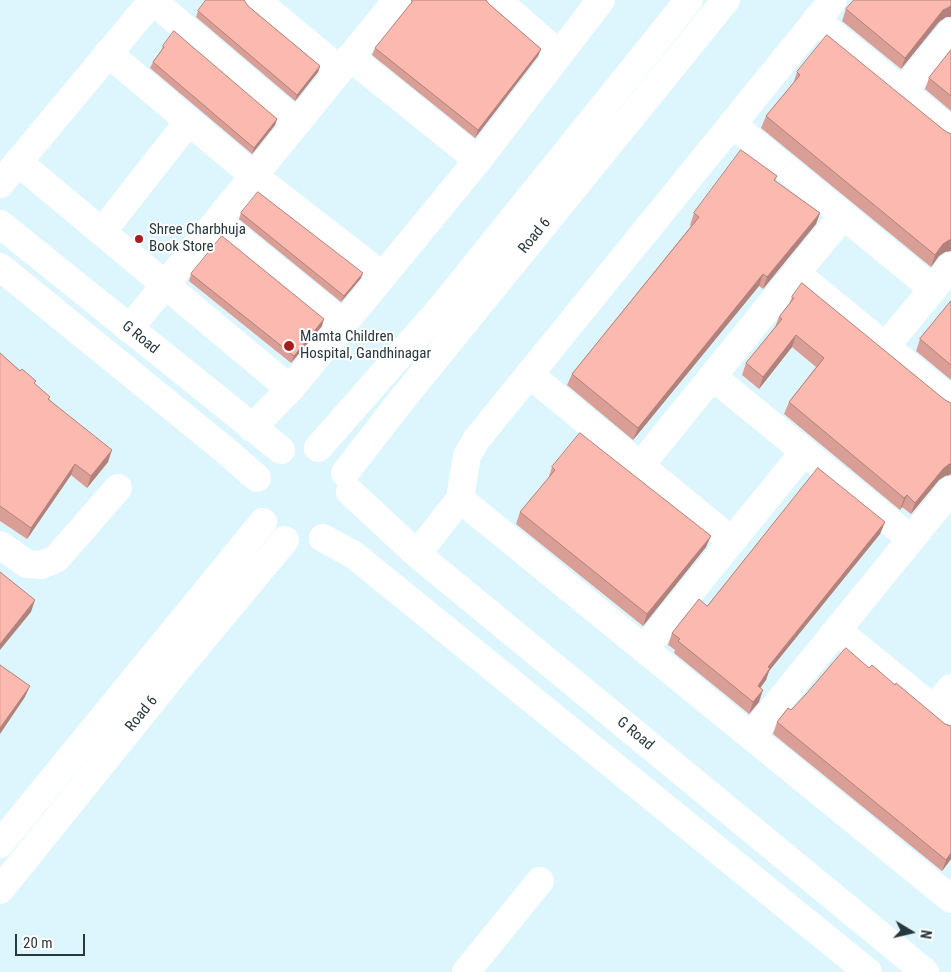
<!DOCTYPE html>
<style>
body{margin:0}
#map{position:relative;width:951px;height:972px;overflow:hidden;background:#ddf6fd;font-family:"Roboto Condensed",sans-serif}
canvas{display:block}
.north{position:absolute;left:886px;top:907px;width:50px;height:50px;-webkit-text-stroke:4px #fefefe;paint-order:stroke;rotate:99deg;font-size:14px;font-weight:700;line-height:20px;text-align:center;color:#28393e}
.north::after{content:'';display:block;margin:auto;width:18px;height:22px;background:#28393e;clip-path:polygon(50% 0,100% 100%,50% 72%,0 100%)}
.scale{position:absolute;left:15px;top:934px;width:70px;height:22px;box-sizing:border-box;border:2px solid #28393e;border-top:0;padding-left:6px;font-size:15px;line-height:18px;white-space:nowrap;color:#28393e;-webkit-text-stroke:4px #fefefe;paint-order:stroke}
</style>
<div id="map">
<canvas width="951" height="972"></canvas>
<div class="north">N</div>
<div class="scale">20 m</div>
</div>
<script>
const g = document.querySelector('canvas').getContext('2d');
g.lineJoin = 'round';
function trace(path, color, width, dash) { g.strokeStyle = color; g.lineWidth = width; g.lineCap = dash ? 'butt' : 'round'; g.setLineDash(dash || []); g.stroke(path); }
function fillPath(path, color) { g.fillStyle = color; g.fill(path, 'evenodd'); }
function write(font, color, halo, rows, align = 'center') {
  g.font = font + ' "Roboto Condensed",sans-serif'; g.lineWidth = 4; g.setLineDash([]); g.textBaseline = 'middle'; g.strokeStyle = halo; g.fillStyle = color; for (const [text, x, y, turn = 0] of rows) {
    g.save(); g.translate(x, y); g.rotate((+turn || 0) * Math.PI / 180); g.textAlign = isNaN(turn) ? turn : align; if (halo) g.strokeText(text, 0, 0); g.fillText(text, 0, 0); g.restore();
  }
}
trace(new Path2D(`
 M 256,0 L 340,70
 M 497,0 L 559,54
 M 153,1 L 297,123
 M 816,20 L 951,131
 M 108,53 L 254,176 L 383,276
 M 350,57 L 478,160
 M 903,91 L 951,32
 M 732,124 L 933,289 L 951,266
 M 18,162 L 290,389
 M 0,184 L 153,0
 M 217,221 L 344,324
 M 0,224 L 281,450
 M 102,232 L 189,121
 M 0,267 L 225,450 L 257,478
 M 796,273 L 843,216
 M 129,329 L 397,0
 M 885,347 L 933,289
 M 529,374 L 732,541
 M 713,377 L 911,539
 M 252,428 L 290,389 L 478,160 L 601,0
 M 318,448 L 442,307 L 689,0
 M 640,466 L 796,273 L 951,400
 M 345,473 L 400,402 L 726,0
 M 350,492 L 417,554 L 925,972
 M 460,499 L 951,899
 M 323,538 L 354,555 L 868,972
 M 0,545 L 27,564 L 41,565 L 56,559 L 118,488
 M 417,554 L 460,499 L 467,456 L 476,440 L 833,0
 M 837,630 L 951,723
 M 644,649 L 804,452
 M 934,709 L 951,688
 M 751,736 L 951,490
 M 0,844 L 263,522
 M 0,890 L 182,664 L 285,540
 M 466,972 L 540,881`), '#fff', 28);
fillPath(new Path2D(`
 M 412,0 L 486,0 L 489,4 L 541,49 L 538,56 L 475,138 L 372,55 L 375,48 L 411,4 Z
 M 248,6 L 320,66 L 318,72 L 295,101 L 196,17 L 198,11 Z
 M 846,9 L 946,17 L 939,22 L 901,69 L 842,21 Z
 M 163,46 L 277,119 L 275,125 L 252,154 L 150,68 L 153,62 L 161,51 Z
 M 951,50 L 951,111 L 925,89 L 929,78 Z
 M 797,72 L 951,134 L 951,251 L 945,252 L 939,256 L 931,267 L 761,128 L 766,116 L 793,84 Z
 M 777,176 L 775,181 L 820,213 L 816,224 L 763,289 L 759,286 L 633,440 L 567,385 L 572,374 L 691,226 L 690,225 L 694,213 Z
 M 241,213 L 361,278 L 341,302 L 239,219 Z
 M 191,274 L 322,326 L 291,363 L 189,281 Z
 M 792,297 L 945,400 L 950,475 L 945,476 L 939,480 L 911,514 L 902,507 L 900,510 L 784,414 L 789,402 L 816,367 L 792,347 L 759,389 L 742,375 L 746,363 L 775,327 L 779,317 L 789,304 Z
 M 951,301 L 951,380 L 916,351 L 920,339 Z
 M 0,353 L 50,397 L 49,399 L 108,462 L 87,488 L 71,475 L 27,539 L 0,521 Z
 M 552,467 L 706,547 L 643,626 L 516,524 L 520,512 L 548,479 Z
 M 885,522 L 880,534 L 769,671 L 766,680 L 760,688 L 759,702 L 749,714 L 674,653 L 675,650 L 668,645 L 672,633 L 707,606 Z
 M 869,668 L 895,685 L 945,724 L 951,726 L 951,859 L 942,871 L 773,734 L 777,722 L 791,710 Z`), '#d99f97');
fillPath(new Path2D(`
 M 951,6 L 951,17 L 946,17 L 939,22 L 901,69 L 905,58 L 943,10 Z
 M 541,49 L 538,56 L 475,138 L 478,130 Z
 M 320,66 L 318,72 L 295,101 L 297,95 Z
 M 277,119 L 275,125 L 252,154 L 254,148 Z
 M 820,213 L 816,224 L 763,289 L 767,277 Z
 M 949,240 L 951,240 L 951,251 L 945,252 L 939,256 L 931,267 L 935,255 L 943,244 Z
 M 363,273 L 361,278 L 341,302 L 344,296 Z
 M 763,274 L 759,286 L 633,440 L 638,428 Z
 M 324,319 L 322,326 L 291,363 L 294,356 Z
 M 796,335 L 792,347 L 759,389 L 763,377 Z
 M 112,450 L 108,462 L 87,488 L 91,476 Z
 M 75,464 L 71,475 L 27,539 L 31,528 Z
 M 949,464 L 951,464 L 951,474 L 950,475 L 945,476 L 939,480 L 911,514 L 915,503 L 943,469 Z
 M 907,495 L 902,507 L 900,510 L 904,498 Z
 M 885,522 L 880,534 L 769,671 L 766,680 L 753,698 L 758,686 L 768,667 Z
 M 711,536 L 706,547 L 643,626 L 647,614 Z
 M 35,600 L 31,612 L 0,650 L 0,644 Z
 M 30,686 L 25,697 L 0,734 L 0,728 Z
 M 763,690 L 759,702 L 749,714 L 753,702 Z
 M 951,853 L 951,859 L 942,871 L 946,860 Z`), '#b0827b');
const building = new Path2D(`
 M 206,0 L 244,0 L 248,6 L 320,66 L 297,95 L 198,11 Z
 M 412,0 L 486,0 L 489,4 L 541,49 L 478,130 L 375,48 L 412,2 Z
 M 854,0 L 951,0 L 951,6 L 943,10 L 905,58 L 846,9 Z
 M 174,31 L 277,119 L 254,148 L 153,62 L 164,47 L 163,46 Z
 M 827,35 L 945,131 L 951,134 L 951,240 L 949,240 L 943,244 L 935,255 L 766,116 L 800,75 L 797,72 Z
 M 951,50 L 951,96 L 929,78 Z
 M 741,150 L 777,176 L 774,180 L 820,213 L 767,277 L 763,274 L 638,428 L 572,374 L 699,217 L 694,213 Z
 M 258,192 L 363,273 L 344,296 L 241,213 Z
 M 222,236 L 324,319 L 294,356 L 191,274 Z
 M 802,283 L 945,400 L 951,403 L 951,464 L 949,464 L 943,469 L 915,503 L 907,495 L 904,498 L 789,402 L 824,358 L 796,335 L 763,377 L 746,363 L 782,319 L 779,317 L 794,298 L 792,297 Z
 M 951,301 L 951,365 L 920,339 Z
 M 0,353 L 20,371 L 22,369 L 36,381 L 34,383 L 50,397 L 48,399 L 112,450 L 91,476 L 75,464 L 31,528 L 0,506 Z
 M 580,433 L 711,536 L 647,614 L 520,512 L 555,470 L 552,467 Z
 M 818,468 L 885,522 L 768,667 L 770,668 L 758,686 L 763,690 L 753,702 L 678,641 L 680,639 L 672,633 L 699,599 L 707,606 Z
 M 0,572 L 35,600 L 0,644 Z
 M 846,648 L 869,668 L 872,665 L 895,685 L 896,683 L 945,724 L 951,726 L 951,853 L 946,860 L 777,722 L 788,708 L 791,710 L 807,693 Z
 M 0,665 L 30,686 L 0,728 Z`);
fillPath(building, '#fcb9b0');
trace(building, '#b0827b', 1);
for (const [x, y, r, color] of [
 [139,239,5,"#ad1c1c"],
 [289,346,6,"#ad1c1c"]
]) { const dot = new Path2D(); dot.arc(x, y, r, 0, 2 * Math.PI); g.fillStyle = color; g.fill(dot); trace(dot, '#fefefe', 2); }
write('15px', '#28393e', '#fefefe', [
 ["Shree Charbhuja",149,230],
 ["Book Store",149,247],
 ["Mamta Children",300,337],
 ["Hospital, Gandhinagar",300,354]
], 'left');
write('15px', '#28393e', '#fefefe', [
 ["Road 6",535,236,-51],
 ["G Road",140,338,39],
 ["Road 6",142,714,-51],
 ["G Road",635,734,40]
]);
</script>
